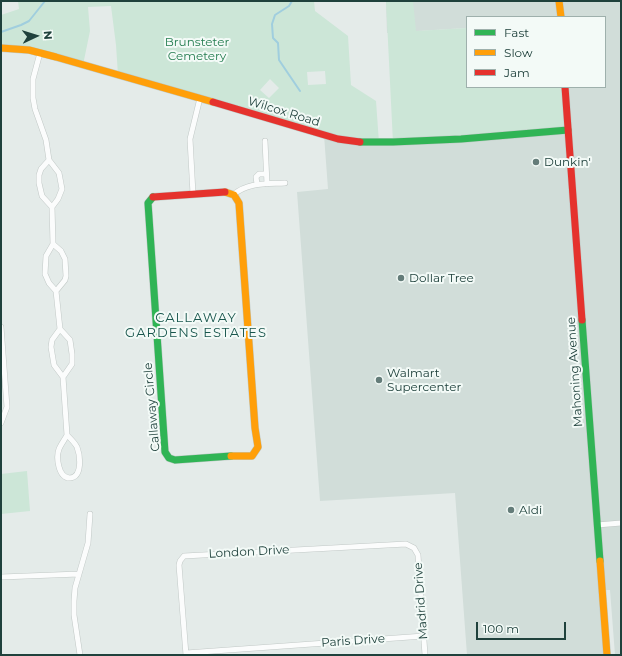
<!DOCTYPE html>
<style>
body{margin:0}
#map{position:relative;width:622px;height:656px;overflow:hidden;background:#e4ebe9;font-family:Montserrat,sans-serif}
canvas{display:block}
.frame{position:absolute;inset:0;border:2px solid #1f413c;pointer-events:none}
.legend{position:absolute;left:466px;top:16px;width:140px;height:72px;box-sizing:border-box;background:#f3faf7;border:1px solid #9eb0ac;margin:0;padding:5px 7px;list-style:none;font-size:12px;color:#1f413c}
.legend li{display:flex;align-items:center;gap:8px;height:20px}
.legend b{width:20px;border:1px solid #9eb0ac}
.north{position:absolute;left:16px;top:16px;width:40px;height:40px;-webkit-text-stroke:3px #f3faf7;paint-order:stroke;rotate:86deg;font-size:11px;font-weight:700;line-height:16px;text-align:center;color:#1f413c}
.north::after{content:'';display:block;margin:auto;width:14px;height:18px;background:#1f413c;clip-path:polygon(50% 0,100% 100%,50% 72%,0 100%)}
.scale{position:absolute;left:476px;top:622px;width:90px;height:18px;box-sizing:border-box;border:2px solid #1f413c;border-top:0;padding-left:5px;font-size:12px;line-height:14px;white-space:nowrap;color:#1f413c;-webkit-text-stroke:3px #f3faf7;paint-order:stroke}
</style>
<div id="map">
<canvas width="622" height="656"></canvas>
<div class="frame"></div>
<ul class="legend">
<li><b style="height:5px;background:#30b455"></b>Fast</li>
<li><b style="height:5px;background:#ff9f0a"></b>Slow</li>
<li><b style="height:5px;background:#e5322d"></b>Jam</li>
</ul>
<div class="north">N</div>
<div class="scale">100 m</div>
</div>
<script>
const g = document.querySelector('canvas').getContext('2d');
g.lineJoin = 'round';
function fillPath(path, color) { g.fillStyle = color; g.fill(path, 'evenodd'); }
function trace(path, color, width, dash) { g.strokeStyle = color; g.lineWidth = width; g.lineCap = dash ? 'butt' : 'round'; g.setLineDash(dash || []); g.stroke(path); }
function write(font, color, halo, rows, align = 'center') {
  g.font = font + ' Montserrat,sans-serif'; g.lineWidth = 4; g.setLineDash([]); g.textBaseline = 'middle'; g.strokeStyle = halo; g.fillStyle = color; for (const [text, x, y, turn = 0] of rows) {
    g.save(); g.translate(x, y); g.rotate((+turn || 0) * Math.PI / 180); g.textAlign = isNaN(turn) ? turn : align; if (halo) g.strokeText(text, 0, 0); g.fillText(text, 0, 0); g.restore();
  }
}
fillPath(new Path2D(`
 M 386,1 L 621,1 L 621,655 L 615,655 L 610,590 L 602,590 L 607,655 L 467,655 L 455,493 L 320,501 L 297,192 L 328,189 L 324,135 L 393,143 L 565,87 L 605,87 L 605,17 L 467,17 L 467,28 L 387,33 Z`), '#d1ddd9');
fillPath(new Path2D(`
 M 18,1 L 314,1 L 315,11 L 348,36 L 351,85 L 376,101 L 379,143 L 364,143 L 118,75 L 116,45 L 111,6 L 88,7 L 90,31 L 83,65 L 54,57 L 1,48 L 1,15 L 19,9 ZM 325,71 L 326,84 L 308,85 L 307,72 ZM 270,79 L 279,88 L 269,98 L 260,90 Z
 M 386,1 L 413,1 L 416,31 L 467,28 L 467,87 L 565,87 L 568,130 L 393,143 Z
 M 27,471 L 30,511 L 1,514 L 1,474 Z`), '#cce6d7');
trace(new Path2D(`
 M 292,1 L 289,6 L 275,15 L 272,24 L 273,38 L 278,43 L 279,60 L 300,91
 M 1,32 L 21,25 L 29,21 L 45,1`), '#a0cede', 2);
const street = new Path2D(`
 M 40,53 L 33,79 L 33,98 L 35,109 L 46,140 L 49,160 L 59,173 L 62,189 L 58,199 L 52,207
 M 265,141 L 267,184
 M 49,160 L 41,169 L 39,175 L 39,183 L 42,196 L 52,207 L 53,244 L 46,256 L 45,274 L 49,283 L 56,291 L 60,329 L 70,340 L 72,354 L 72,364 L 63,377
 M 257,184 L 256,177 L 259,174 L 266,174
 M 193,194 L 190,139 L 200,98
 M 233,195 C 248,182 267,184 285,183
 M 53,244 L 61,251 L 65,259 L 66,276 L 65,280 L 56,291
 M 1,327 L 7,407 L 1,423
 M 60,329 L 52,340 L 51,347 L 54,365 L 63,377 L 67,435
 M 67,435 C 71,439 75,443 77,447 C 80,455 83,477 70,478 C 58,478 56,457 59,449 C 61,444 65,439 67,435 Z
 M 597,525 L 621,523
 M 1,577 L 79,574
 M 186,653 L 424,636
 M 80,655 L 74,615 L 74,601 L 75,588 L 88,543 L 90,514
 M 186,655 L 179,565 L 180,561 L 184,556 L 406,544 L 414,548 L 418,555 L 425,655`);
const fast = new Path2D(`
 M 360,142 L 393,142 L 461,139 L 568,130
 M 153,197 L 148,203 L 165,452 L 169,458 L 175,460 L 231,456
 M 582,320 L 600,561`);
const slow = new Path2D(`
 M 559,1 L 561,17
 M 1,48 L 29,50 L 56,57 L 213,102
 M 225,192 L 234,195 L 239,203 L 255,428 L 258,447 L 252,456 L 231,456
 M 600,561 L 607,655`);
const jam = new Path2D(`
 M 565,87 L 582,320
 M 213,102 L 338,139 L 360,142
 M 153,197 L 225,192`);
trace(street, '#c1c8c6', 6);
trace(fast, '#bfc9c6', 8);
trace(slow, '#bfc9c6', 8);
trace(jam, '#bfc9c6', 8);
trace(street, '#fbfcfc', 5);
trace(fast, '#30b455', 7);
trace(slow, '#ff9f0a', 7);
trace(jam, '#e5322d', 7);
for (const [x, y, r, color] of [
 [536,162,4,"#647c79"],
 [401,278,4,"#647c79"],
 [379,380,4,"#647c79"],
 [511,510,4,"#647c79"]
]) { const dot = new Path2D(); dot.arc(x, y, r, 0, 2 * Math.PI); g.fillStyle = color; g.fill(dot); trace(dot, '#f3faf7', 1.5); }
write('12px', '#247d50', '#f3faf7', [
 ["Brunsteter",197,42],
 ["Cemetery",197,56]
]);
write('12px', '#1f413c', '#f3faf7', [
 ["Wilcox Road",284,112,17],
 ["Mahoning Avenue",575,372,-94],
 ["Callaway Circle",152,407,-95],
 ["London Drive",249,552,-3],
 ["Madrid Drive",421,601,-94],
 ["Paris Drive",353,641,-4]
]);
write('12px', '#1f413c', '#f3faf7', [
 ["Dunkin'",544,162],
 ["Dollar Tree",409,278],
 ["Walmart",387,373],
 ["Supercenter",387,387],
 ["Aldi",519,510]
], 'left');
g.letterSpacing = '1px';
write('13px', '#19564d', '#f3faf7', [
 ["CALLAWAY",196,318],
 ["GARDENS ESTATES",196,333]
]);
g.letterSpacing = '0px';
</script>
